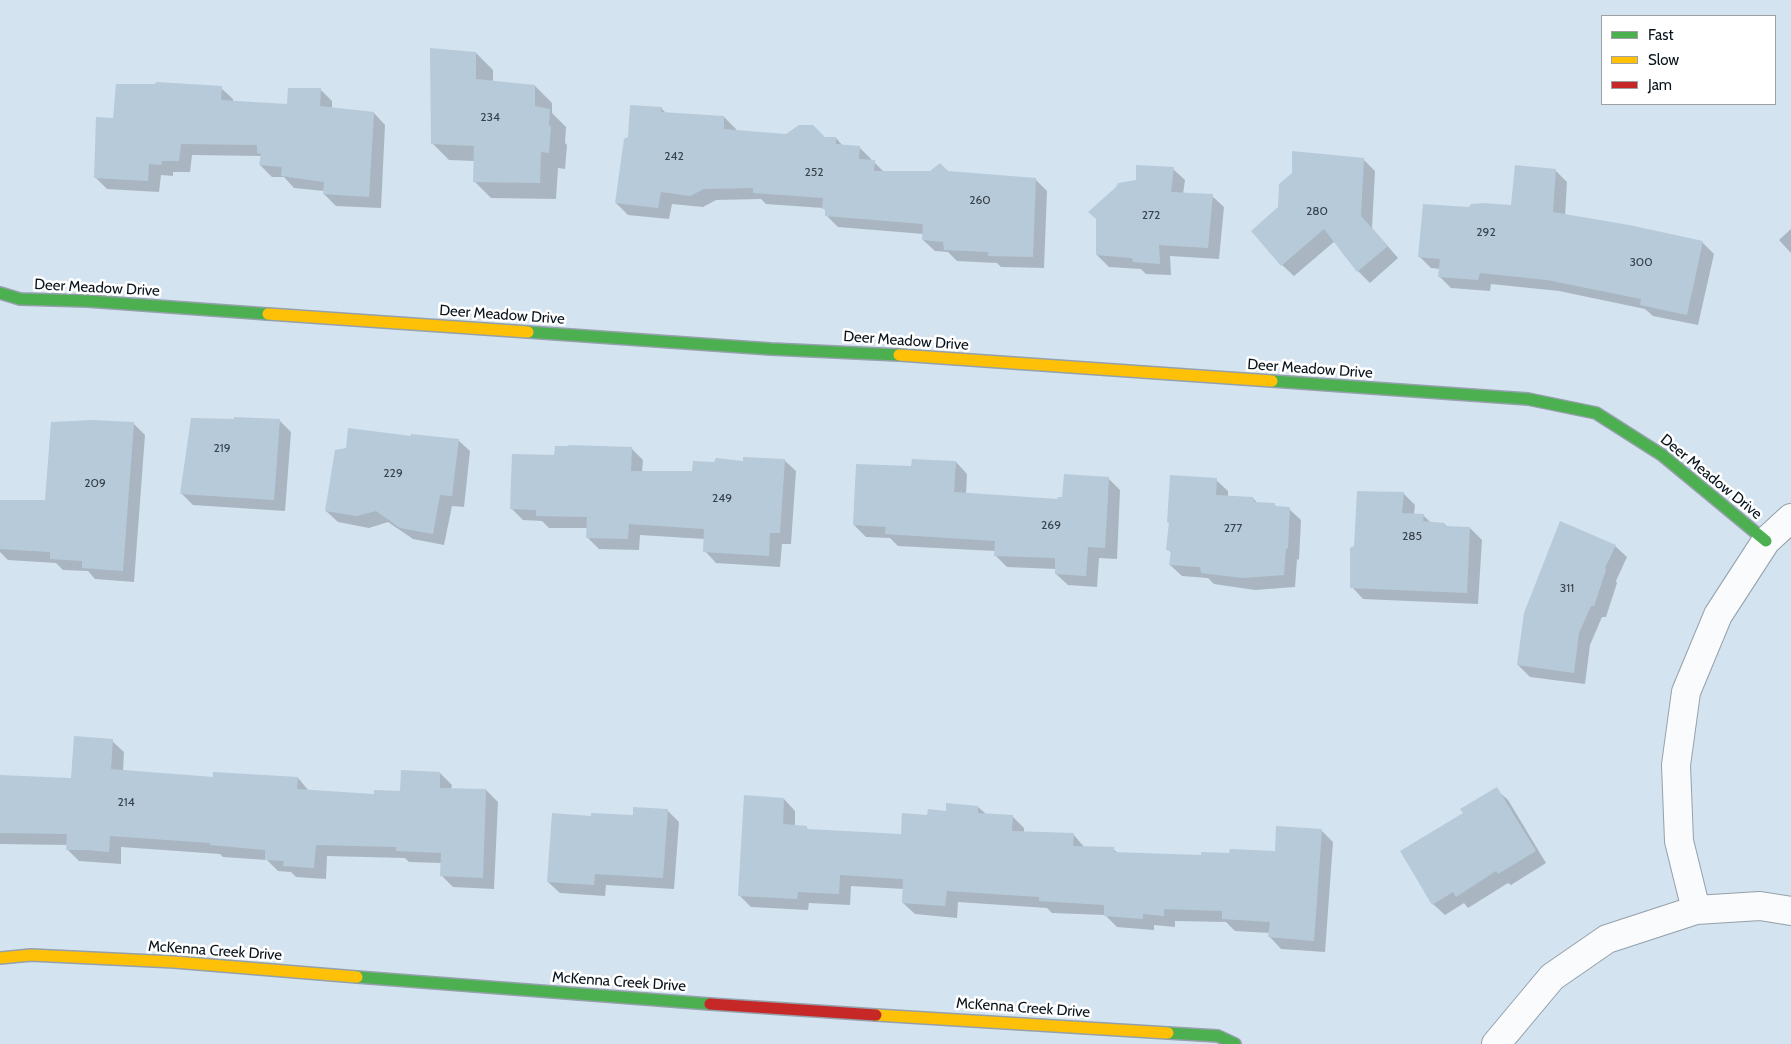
<!DOCTYPE html>
<style>
body{margin:0}
#map{position:relative;width:1791px;height:1044px;overflow:hidden;background:#d4e3f0;font-family:Cabin,sans-serif}
canvas{display:block}
.legend{position:absolute;left:1601px;top:15px;width:175px;height:90px;box-sizing:border-box;background:#fff;border:1px solid #9da1a4;margin:0;padding:6px 9px;list-style:none;font-size:15px;color:#0a141c}
.legend li{display:flex;align-items:center;gap:10px;height:25px}
.legend b{width:25px;border:1px solid #9da1a4}
</style>
<div id="map">
<canvas width="1791" height="1044"></canvas>
<ul class="legend">
<li><b style="height:6px;background:#4caf50"></b>Fast</li>
<li><b style="height:6px;background:#ffc107"></b>Slow</li>
<li><b style="height:6px;background:#c62828"></b>Jam</li>
</ul>
</div>
<script>
const g = document.querySelector('canvas').getContext('2d');
g.lineJoin = 'round';
function fillPath(path, color) { g.fillStyle = color; g.fill(path, 'evenodd'); }
function trace(path, color, width, dash) { g.strokeStyle = color; g.lineWidth = width; g.lineCap = dash ? 'butt' : 'round'; g.setLineDash(dash || []); g.stroke(path); }
function write(font, color, halo, rows, align = 'center') {
  g.font = font + ' Cabin,sans-serif'; g.lineWidth = 5; g.setLineDash([]); g.textBaseline = 'middle'; g.strokeStyle = halo; g.fillStyle = color; for (const [text, x, y, turn = 0] of rows) {
    g.save(); g.translate(x, y); g.rotate((+turn || 0) * Math.PI / 180); g.textAlign = isNaN(turn) ? turn : align; if (halo) g.strokeText(text, 0, 0); g.fillText(text, 0, 0); g.restore();
  }
}
fillPath(new Path2D(`
 M 476,53 L 493,70 L 493,82 L 535,86 L 552,103 L 552,113 L 566,127 L 565,143 L 567,145 L 565,169 L 558,168 L 556,199 L 491,198 L 474,181 L 475,161 L 449,160 L 432,143 Z
 M 221,88 L 233,99 L 233,102 L 288,105 L 321,90 L 332,101 L 332,108 L 374,113 L 385,125 L 381,208 L 336,206 L 324,194 L 324,191 L 294,188 L 284,177 L 272,177 L 260,165 L 262,156 L 192,155 L 190,172 L 173,172 L 173,176 L 161,175 L 159,192 L 107,189 L 95,177 L 114,119 Z
 M 661,108 L 667,114 L 724,117 L 736,129 L 736,131 L 836,138 L 843,146 L 859,147 L 871,159 L 871,161 L 874,162 L 884,172 L 948,172 L 1036,180 L 1047,191 L 1044,268 L 1001,267 L 997,263 L 957,261 L 948,252 L 935,251 L 923,240 L 924,234 L 838,227 L 827,216 L 827,212 L 823,208 L 766,204 L 761,199 L 716,200 L 703,207 L 672,204 L 669,219 L 628,215 L 616,203 Z
 M 1363,159 L 1375,171 L 1372,228 L 1398,258 L 1370,283 L 1358,271 L 1335,241 L 1294,276 L 1282,265 Z
 M 1173,169 L 1185,180 L 1183,194 L 1212,196 L 1224,207 L 1219,259 L 1170,256 L 1171,275 L 1146,274 L 1141,269 L 1109,267 L 1097,255 L 1137,181 Z
 M 1555,170 L 1567,182 L 1565,216 L 1702,242 L 1714,254 L 1698,325 L 1653,316 L 1645,309 L 1559,291 L 1491,284 L 1490,291 L 1451,288 L 1439,276 L 1440,269 L 1431,268 L 1419,256 L 1470,209 L 1513,206 Z
 M 1791,229 L 1791,253 L 1779,240 Z
 M 279,420 L 291,432 L 285,511 L 193,505 L 181,493 Z
 M 133,423 L 145,435 L 134,582 L 95,579 L 88,571 L 63,570 L 56,563 L 8,560 L 0,552 L 0,501 L 46,502 Z
 M 412,437 L 458,440 L 470,451 L 464,507 L 452,506 L 444,545 L 413,539 L 388,522 L 369,528 L 338,522 L 326,511 L 347,449 Z
 M 631,448 L 643,460 L 642,472 L 693,472 L 744,462 L 784,460 L 796,471 L 791,544 L 782,544 L 780,567 L 716,563 L 705,551 L 705,539 L 640,535 L 639,550 L 599,549 L 587,537 L 587,528 L 549,528 L 542,521 L 523,520 L 511,508 L 555,457 Z
 M 956,462 L 967,474 L 966,494 L 1059,501 L 1108,478 L 1120,490 L 1117,559 L 1099,558 L 1097,587 L 1068,585 L 1056,574 L 1056,569 L 1007,567 L 995,555 L 995,551 L 898,546 L 890,538 L 866,537 L 854,525 L 912,468 Z
 M 1216,480 L 1228,491 L 1228,497 L 1253,498 L 1258,504 L 1274,504 L 1278,508 L 1289,509 L 1301,520 L 1299,560 L 1297,559 L 1295,587 L 1255,590 L 1214,584 L 1208,578 L 1182,576 L 1170,565 L 1172,553 L 1167,549 L 1170,524 L 1168,522 Z
 M 1403,493 L 1415,505 L 1414,514 L 1423,515 L 1431,523 L 1444,524 L 1448,527 L 1470,528 L 1482,540 L 1478,604 L 1363,599 L 1352,587 Z
 M 1615,546 L 1627,557 L 1616,581 L 1617,583 L 1606,617 L 1602,617 L 1590,645 L 1585,684 L 1530,677 L 1518,665 Z
 M 112,741 L 124,752 L 123,771 L 214,778 L 298,778 L 309,791 L 375,795 L 401,793 L 440,773 L 452,785 L 451,789 L 486,790 L 498,802 L 494,889 L 453,887 L 441,875 L 442,863 L 409,862 L 405,858 L 327,856 L 326,879 L 296,877 L 291,872 L 278,871 L 267,860 L 223,857 L 220,854 L 121,847 L 121,864 L 79,861 L 67,849 L 68,845 L 0,844 L 0,776 L 72,780 Z
 M 1496,789 L 1508,800 L 1546,863 L 1511,885 L 1508,883 L 1468,908 L 1464,903 L 1445,915 L 1433,904 L 1464,814 Z
 M 784,799 L 795,811 L 795,826 L 806,827 L 809,830 L 903,835 L 928,816 L 978,807 L 986,814 L 1012,816 L 1024,828 L 1024,832 L 1073,834 L 1085,848 L 1113,849 L 1118,853 L 1202,856 L 1277,852 L 1321,830 L 1333,842 L 1325,952 L 1281,949 L 1270,937 L 1270,933 L 1235,931 L 1226,922 L 1175,921 L 1175,927 L 1154,925 L 1154,930 L 1117,927 L 1105,915 L 1052,913 L 1047,908 L 958,902 L 957,918 L 915,914 L 903,903 L 904,889 L 851,886 L 850,905 L 809,903 L 808,910 L 751,907 L 739,895 Z
 M 667,810 L 679,822 L 674,889 L 606,885 L 605,896 L 560,893 L 548,882 L 592,817 L 634,817 Z`), '#0003');
fillPath(new Path2D(`
 M 430,48 L 476,52 L 476,79 L 535,85 L 535,106 L 550,109 L 549,125 L 551,127 L 549,153 L 541,152 L 540,183 L 473,182 L 474,146 L 431,144 Z
 M 156,82 L 222,86 L 221,100 L 287,104 L 288,88 L 321,88 L 320,106 L 374,112 L 369,197 L 323,194 L 324,182 L 281,176 L 282,167 L 259,165 L 261,154 L 257,153 L 257,145 L 181,144 L 179,161 L 162,161 L 161,165 L 149,164 L 148,181 L 94,178 L 96,117 L 113,118 L 116,84 L 155,84 Z
 M 630,105 L 662,107 L 661,112 L 724,116 L 724,129 L 786,134 L 799,125 L 813,125 L 825,137 L 836,137 L 836,144 L 860,146 L 859,159 L 875,160 L 874,171 L 930,171 L 940,163 L 948,171 L 1036,178 L 1033,257 L 988,256 L 988,252 L 944,250 L 943,242 L 922,240 L 923,224 L 825,216 L 825,209 L 822,209 L 823,198 L 753,193 L 753,188 L 704,189 L 690,196 L 661,192 L 658,208 L 615,203 L 624,139 L 628,137 Z
 M 1292,151 L 1364,158 L 1361,216 L 1388,246 L 1357,272 L 1324,229 L 1281,266 L 1251,231 L 1278,207 L 1279,184 L 1292,173 Z
 M 1136,165 L 1174,167 L 1171,192 L 1213,194 L 1208,248 L 1159,245 L 1160,264 L 1133,262 L 1132,258 L 1096,255 L 1096,219 L 1088,212 L 1116,187 L 1118,183 L 1136,180 Z
 M 1515,165 L 1556,169 L 1553,212 L 1629,225 L 1703,241 L 1687,315 L 1640,305 L 1641,299 L 1547,280 L 1480,273 L 1478,280 L 1438,277 L 1440,259 L 1418,257 L 1423,204 L 1469,207 L 1471,204 L 1483,203 L 1511,205 Z
 M 234,417 L 280,419 L 274,500 L 180,494 L 191,418 L 234,419 Z
 M 92,420 L 134,422 L 123,571 L 82,568 L 82,561 L 50,559 L 50,552 L 0,549 L 0,500 L 45,500 L 51,422 Z
 M 348,428 L 411,436 L 411,434 L 459,439 L 452,496 L 440,495 L 433,534 L 400,528 L 376,511 L 357,516 L 325,511 L 335,450 L 346,448 Z
 M 569,445 L 632,447 L 631,471 L 692,471 L 693,461 L 714,462 L 716,458 L 743,461 L 743,457 L 785,459 L 780,533 L 770,533 L 769,556 L 703,552 L 704,529 L 629,524 L 628,539 L 586,538 L 587,517 L 536,516 L 536,510 L 510,509 L 512,454 L 554,455 L 555,446 L 568,446 Z
 M 912,459 L 956,461 L 954,492 L 1058,499 L 1057,497 L 1062,497 L 1064,474 L 1109,477 L 1105,548 L 1088,547 L 1086,576 L 1055,574 L 1055,558 L 994,556 L 995,541 L 885,534 L 886,527 L 853,525 L 856,464 L 911,466 Z
 M 1170,475 L 1217,478 L 1216,495 L 1253,497 L 1254,502 L 1275,503 L 1275,506 L 1290,507 L 1288,549 L 1286,548 L 1284,575 L 1242,578 L 1201,573 L 1200,567 L 1169,565 L 1171,551 L 1166,550 L 1169,522 L 1167,522 Z
 M 1357,491 L 1404,492 L 1402,513 L 1424,514 L 1423,521 L 1445,523 L 1444,526 L 1470,527 L 1467,593 L 1350,588 L 1350,548 L 1354,546 Z
 M 1560,521 L 1616,545 L 1605,568 L 1606,570 L 1594,606 L 1591,606 L 1579,633 L 1574,673 L 1517,665 L 1524,613 Z
 M 74,736 L 113,739 L 111,769 L 213,777 L 213,772 L 298,777 L 297,789 L 374,794 L 374,790 L 400,791 L 401,770 L 440,772 L 440,788 L 486,789 L 483,878 L 440,876 L 441,853 L 396,851 L 396,847 L 316,845 L 314,868 L 283,866 L 284,861 L 265,860 L 265,850 L 210,845 L 210,843 L 110,836 L 109,852 L 87,850 L 66,850 L 67,834 L 0,833 L 0,775 L 71,778 Z
 M 1497,787 L 1536,851 L 1498,874 L 1496,871 L 1456,897 L 1453,892 L 1432,905 L 1400,851 L 1463,813 L 1460,809 Z
 M 744,795 L 784,798 L 783,824 L 807,826 L 807,829 L 901,834 L 902,813 L 927,815 L 928,809 L 946,811 L 946,803 L 978,806 L 978,813 L 1013,815 L 1012,831 L 1074,833 L 1073,846 L 1114,847 L 1114,852 L 1201,855 L 1201,852 L 1229,853 L 1230,849 L 1275,851 L 1276,826 L 1322,829 L 1314,941 L 1268,937 L 1270,922 L 1222,919 L 1222,911 L 1164,909 L 1164,916 L 1143,914 L 1143,919 L 1104,916 L 1104,905 L 1039,901 L 1039,897 L 947,891 L 945,906 L 902,903 L 903,879 L 840,875 L 839,894 L 798,892 L 797,899 L 738,896 Z
 M 633,807 L 668,809 L 663,878 L 595,874 L 594,885 L 547,882 L 552,813 L 591,816 L 591,813 L 633,815 Z`), '#b7cad9');
const street = new Path2D(`
 M 1696,910 L 1679,841 L 1676,765 L 1686,692 L 1718,615 L 1766,541 L 1791,518
 M 1496,1044 L 1552,977 L 1607,939 L 1696,910 L 1760,906 L 1791,911`);
const fast = new Path2D(`
 M 0,293 L 20,299 L 87,301 L 268,314
 M 528,332 L 771,349 L 899,355
 M 1272,381 L 1528,399 L 1596,413 L 1662,455 L 1766,541
 M 357,977 L 710,1004
 M 1168,1033 L 1218,1036 L 1235,1044`);
const slow = new Path2D(`
 M 268,314 L 528,332
 M 899,355 L 1272,381
 M 0,958 L 31,955 L 174,962 L 357,977
 M 876,1015 L 1168,1033`);
const jam = new Path2D(`
 M 710,1004 L 876,1015`);
trace(street, '#94a0aa', 30);
trace(fast, '#94a0aa', 14);
trace(slow, '#94a0aa', 14);
trace(jam, '#94a0aa', 14);
trace(street, '#f9fbfd', 28);
trace(fast, '#4caf50', 11);
trace(slow, '#ffc107', 11);
trace(jam, '#c62828', 11);
write('12px', '#36424c', null, [
 ["234",490,117],
 ["242",674,156],
 ["252",814,172],
 ["260",980,200],
 ["280",1317,211],
 ["272",1151,215],
 ["292",1486,232],
 ["300",1641,262],
 ["219",222,448],
 ["229",393,473],
 ["209",95,483],
 ["249",722,498],
 ["269",1051,525],
 ["277",1233,528],
 ["285",1412,536],
 ["311",1567,588],
 ["214",126,802]
]);
write('15px', '#0a141c', '#fff', [
 ["Deer Meadow Drive",97,288,3],
 ["Deer Meadow Drive",502,315,4],
 ["Deer Meadow Drive",906,341,4],
 ["Deer Meadow Drive",1310,369,4],
 ["Deer Meadow Drive",1711,477,39],
 ["McKenna Creek Drive",215,951,4],
 ["McKenna Creek Drive",619,982,4],
 ["McKenna Creek Drive",1023,1008,4]
]);
</script>
